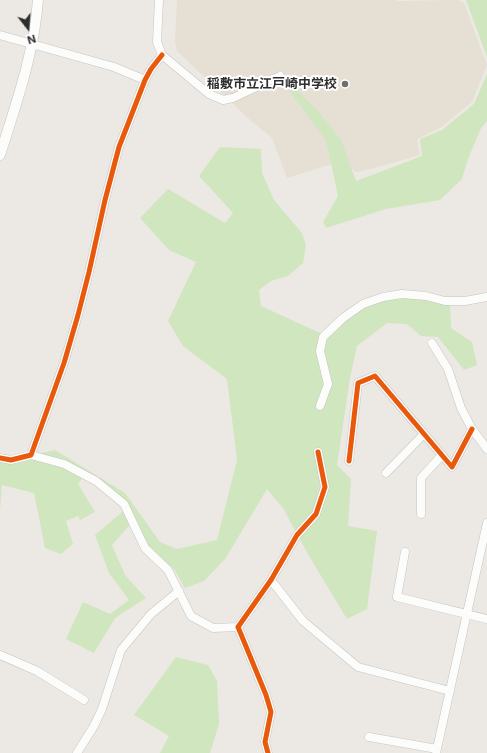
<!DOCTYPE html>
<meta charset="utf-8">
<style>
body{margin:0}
#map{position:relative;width:487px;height:753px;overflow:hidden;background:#ece8e4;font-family:Inter,sans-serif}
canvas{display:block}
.north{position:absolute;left:8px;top:8px;width:40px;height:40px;-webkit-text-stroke:3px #fff;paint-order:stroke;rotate:163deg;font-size:11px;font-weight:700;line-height:16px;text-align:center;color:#2e2e2e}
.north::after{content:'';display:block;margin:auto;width:14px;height:18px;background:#2e2e2e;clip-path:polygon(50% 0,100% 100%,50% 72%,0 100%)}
</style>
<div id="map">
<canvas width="487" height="753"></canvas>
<div class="north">N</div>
</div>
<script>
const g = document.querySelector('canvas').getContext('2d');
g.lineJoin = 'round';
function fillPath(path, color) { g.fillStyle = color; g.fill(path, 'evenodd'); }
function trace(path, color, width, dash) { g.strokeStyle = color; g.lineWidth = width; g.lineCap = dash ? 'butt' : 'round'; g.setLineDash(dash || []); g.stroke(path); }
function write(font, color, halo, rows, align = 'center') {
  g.font = font + ' Inter,"Noto Sans JP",sans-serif'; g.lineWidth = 4; g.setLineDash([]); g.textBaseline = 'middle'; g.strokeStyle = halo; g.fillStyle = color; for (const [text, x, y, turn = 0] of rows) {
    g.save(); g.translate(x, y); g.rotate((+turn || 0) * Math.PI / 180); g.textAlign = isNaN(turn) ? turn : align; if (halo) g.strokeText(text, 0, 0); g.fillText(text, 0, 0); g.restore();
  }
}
fillPath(new Path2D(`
 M 177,0 L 397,0 L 397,1 L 457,0 L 464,3 L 487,65 L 472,102 L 440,128 L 417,139 L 420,155 L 371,169 L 355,172 L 345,160 L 287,178 L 272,138 L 249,119 L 177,51 L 175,42 Z`), '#e6dfd3');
fillPath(new Path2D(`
 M 466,0 L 487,0 L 487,57 Z
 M 487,74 L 487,121 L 481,128 L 468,159 L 462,179 L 440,200 L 386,209 L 326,228 L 323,222 L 338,196 L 326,140 L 288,89 L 289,83 L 317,110 L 341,140 L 356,181 L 422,156 L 420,139 L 442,130 L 474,104 Z
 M 220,147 L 261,149 L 262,173 L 274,200 L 302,233 L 306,245 L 303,263 L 288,276 L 271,281 L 259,290 L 261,306 L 329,337 L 331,327 L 387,293 L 450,303 L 451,328 L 472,342 L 477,365 L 464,370 L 438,337 L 421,336 L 407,324 L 387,323 L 357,346 L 350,378 L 337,465 L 351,479 L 348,526 L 377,531 L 367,609 L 347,619 L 309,556 L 283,508 L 267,489 L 225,559 L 204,581 L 185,588 L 174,569 L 144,546 L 134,520 L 112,545 L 125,575 L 146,598 L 115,618 L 94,653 L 66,639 L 83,602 L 110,614 L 129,600 L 109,573 L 95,535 L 128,507 L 85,473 L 78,484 L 95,512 L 80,520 L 78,516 L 66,521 L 73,544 L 61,554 L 45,548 L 34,493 L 2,485 L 0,510 L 0,458 L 11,460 L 55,450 L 125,493 L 160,542 L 177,549 L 217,540 L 237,460 L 227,379 L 183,346 L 168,321 L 196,262 L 169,250 L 140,218 L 168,189 L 225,223 L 233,213 L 199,176 Z
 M 176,657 L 208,665 L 217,681 L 219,724 L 210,753 L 160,753 L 169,736 L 134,715 Z`), '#d0e6be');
const minor = new Path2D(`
 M 159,0 L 157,42 L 162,55 L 209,94 L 223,100 L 233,98 L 280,76
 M 0,35 L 114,67 L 145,80
 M 432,343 L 448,369 L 461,408 L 472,429 L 487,449
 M 320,406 L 328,384 L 320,351 L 323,337 L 343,318 L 363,304 L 383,297 L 402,294 L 426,296 L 445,301 L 465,301 L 487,297
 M 31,455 L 64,464 L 96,481 L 124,504 L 145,548 L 168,570 L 191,616 L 213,628 L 238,627
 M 0,458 L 11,460 L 31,455 L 64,363 L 78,315 L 89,272 L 105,200 L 119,147 L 145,80 L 151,69 L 162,55
 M 349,461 L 358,383 L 375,376 L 452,467 L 472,429
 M 386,473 L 424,434
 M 421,514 L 421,478 L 442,455
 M 405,552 L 397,597 L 487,619
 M 271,580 L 303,621 L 358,667 L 450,691
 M 0,655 L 37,671 L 84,700
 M 369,737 L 437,749
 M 77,753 L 94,726 L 102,709 L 121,650 L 151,614 L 179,591
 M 268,753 L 265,742 L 271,712 L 266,695 L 238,627 L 271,580 L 297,535 L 316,514 L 325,487 L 318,452
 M 436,753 L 487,523`);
const tertiary = new Path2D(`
 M 0,155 C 16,104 34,54 38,0`);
trace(minor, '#c5c5c5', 9);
trace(tertiary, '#c5c5c5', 11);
trace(minor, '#fcfcfb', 8);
trace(tertiary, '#fcfcfb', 10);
trace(new Path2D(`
 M 0,458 L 11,460 L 31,455 L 64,363 L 78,315 L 89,272 L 105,200 L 119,147 L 145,80 L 151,69 L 162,55
 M 349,461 L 358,383 L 375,376 L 452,467 L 472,429
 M 268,753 L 265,742 L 271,712 L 266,695 L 238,627 L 271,580 L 297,535 L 316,514 L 325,487 L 318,452`), '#e8590c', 5);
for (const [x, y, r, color] of [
 [345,84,4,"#706f6e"]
]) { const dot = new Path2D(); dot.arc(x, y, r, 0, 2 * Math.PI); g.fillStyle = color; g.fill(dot); trace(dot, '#fff', 1.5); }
write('bold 13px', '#2e2e2e', '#fff', [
 ["稲敷市立江戸崎中学校",337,84]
], 'right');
</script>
